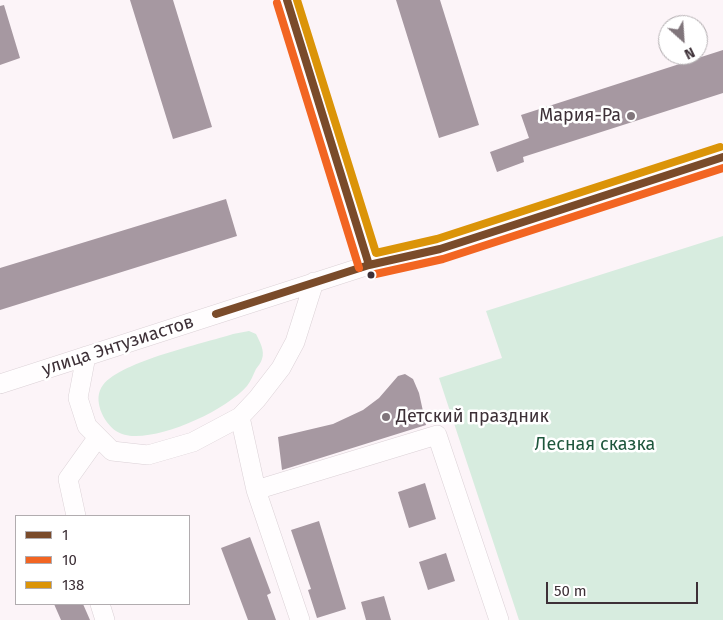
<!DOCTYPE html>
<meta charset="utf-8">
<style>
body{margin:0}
#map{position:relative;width:723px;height:620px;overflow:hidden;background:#fcf4f8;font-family:"Fira Sans",sans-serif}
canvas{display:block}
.legend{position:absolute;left:15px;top:515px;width:175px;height:90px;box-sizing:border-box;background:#fff;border:1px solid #b1acaf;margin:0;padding:6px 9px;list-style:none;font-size:15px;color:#3d3037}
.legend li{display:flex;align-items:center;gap:10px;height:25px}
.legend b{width:25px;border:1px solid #b1acaf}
.north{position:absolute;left:658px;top:15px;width:50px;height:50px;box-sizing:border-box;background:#fff;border:1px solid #b1acaf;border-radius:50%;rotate:154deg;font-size:14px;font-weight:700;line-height:20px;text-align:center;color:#3d3037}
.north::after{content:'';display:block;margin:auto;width:18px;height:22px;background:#80757b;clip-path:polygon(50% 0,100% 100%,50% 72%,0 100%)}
.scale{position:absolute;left:546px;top:582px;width:152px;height:22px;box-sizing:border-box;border:2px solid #3d3037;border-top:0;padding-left:6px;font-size:15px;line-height:18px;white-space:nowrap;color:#3d3037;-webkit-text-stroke:4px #fff;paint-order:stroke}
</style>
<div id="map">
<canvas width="723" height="620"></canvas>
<ul class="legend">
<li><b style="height:6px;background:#7a4b2a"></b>1</li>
<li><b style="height:6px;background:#f26522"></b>10</li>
<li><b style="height:6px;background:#db9408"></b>138</li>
</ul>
<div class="north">N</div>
<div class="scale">50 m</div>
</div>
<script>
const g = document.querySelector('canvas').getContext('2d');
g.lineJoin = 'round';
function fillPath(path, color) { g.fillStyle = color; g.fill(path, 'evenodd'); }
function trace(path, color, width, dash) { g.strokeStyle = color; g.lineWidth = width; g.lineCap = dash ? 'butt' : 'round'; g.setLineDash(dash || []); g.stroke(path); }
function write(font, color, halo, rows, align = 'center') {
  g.font = font + ' "Fira Sans",sans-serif'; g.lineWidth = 5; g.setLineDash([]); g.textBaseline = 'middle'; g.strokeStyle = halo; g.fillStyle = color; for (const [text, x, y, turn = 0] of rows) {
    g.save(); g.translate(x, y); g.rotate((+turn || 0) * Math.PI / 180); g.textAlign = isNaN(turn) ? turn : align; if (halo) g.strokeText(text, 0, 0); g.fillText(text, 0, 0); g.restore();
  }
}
fillPath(new Path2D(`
 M 723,236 L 723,620 L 519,620 L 439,378 L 502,358 L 486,311 Z
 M 249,331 L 256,334 C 260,342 265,351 262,359 C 261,363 258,366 256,369 C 253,375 251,381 247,386 C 226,410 167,437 134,436 C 129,436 120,434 116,431 C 103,422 92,399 103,385 C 122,361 202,344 233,334 Z`), '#d7ecdf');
fillPath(new Path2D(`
 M 130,0 L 173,0 L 212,127 L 173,139 Z
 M 396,0 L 440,0 L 479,125 L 439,138 Z
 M 4,5 L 20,58 L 0,65 L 0,6 Z
 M 723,50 L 723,93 L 523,157 L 524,162 L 497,172 L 490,152 L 529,138 L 521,115 Z
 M 226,199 L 237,236 L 0,310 L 0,268 Z
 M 405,374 L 413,379 L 419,393 L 426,425 L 282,470 L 278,437 L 333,424 L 363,410 L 379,398 L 398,376 Z
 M 425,483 L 436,519 L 409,528 L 398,492 Z
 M 319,521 L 346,609 L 317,618 L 308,590 L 311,589 L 291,530 Z
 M 250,537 L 271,593 L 267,595 L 276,620 L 248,620 L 221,548 Z
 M 446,553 L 455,581 L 428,590 L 419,562 Z
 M 384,596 L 391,620 L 366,620 L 361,602 Z
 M 54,604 L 83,604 L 90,620 L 61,620 Z`), '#a698a1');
const minor = new Path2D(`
 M 86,356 L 78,398 L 87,426 L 112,451 L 148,455 L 193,442 L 240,417 L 257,399 L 281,368 L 295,342 L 314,282
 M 0,384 L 369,265
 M 240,417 L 256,490 L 437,435 L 499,620
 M 256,490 L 300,620
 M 76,516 L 68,479 L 98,437
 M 100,604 L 105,620`);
const tertiary = new Path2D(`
 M 287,0 L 369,265 L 440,249 L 723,157`);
trace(minor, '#dbd1d6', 20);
trace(tertiary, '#dbd1d6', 25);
trace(minor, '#fffdfe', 19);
trace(tertiary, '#fffdfe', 24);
trace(new Path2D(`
 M 287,0 L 369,265
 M 216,314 L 369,265 L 440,249 L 723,157`), '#7a4b2a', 8);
trace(new Path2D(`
 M 277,3 L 359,268
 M 371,275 L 443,259 L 723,168`), '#f26522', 8);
trace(new Path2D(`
 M 297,0 L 376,253 L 437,239 L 720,147`), '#db9408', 8);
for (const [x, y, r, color] of [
 [631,116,5,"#80757b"],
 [371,275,4.5,"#3d3037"],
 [386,417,5,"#80757b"]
]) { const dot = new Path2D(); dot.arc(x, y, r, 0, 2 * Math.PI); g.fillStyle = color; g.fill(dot); trace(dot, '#fff', 2); }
write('18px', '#3d3037', '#fff', [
 ["Мария-Ра",621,116],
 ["Детский праздник",396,417,"left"]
], 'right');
write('18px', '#3d3037', '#fff', [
 ["улица Энтузиастов",118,346,-18]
]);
write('18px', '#1e563c', '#fff', [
 ["Лесная сказка",595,445]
]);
</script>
